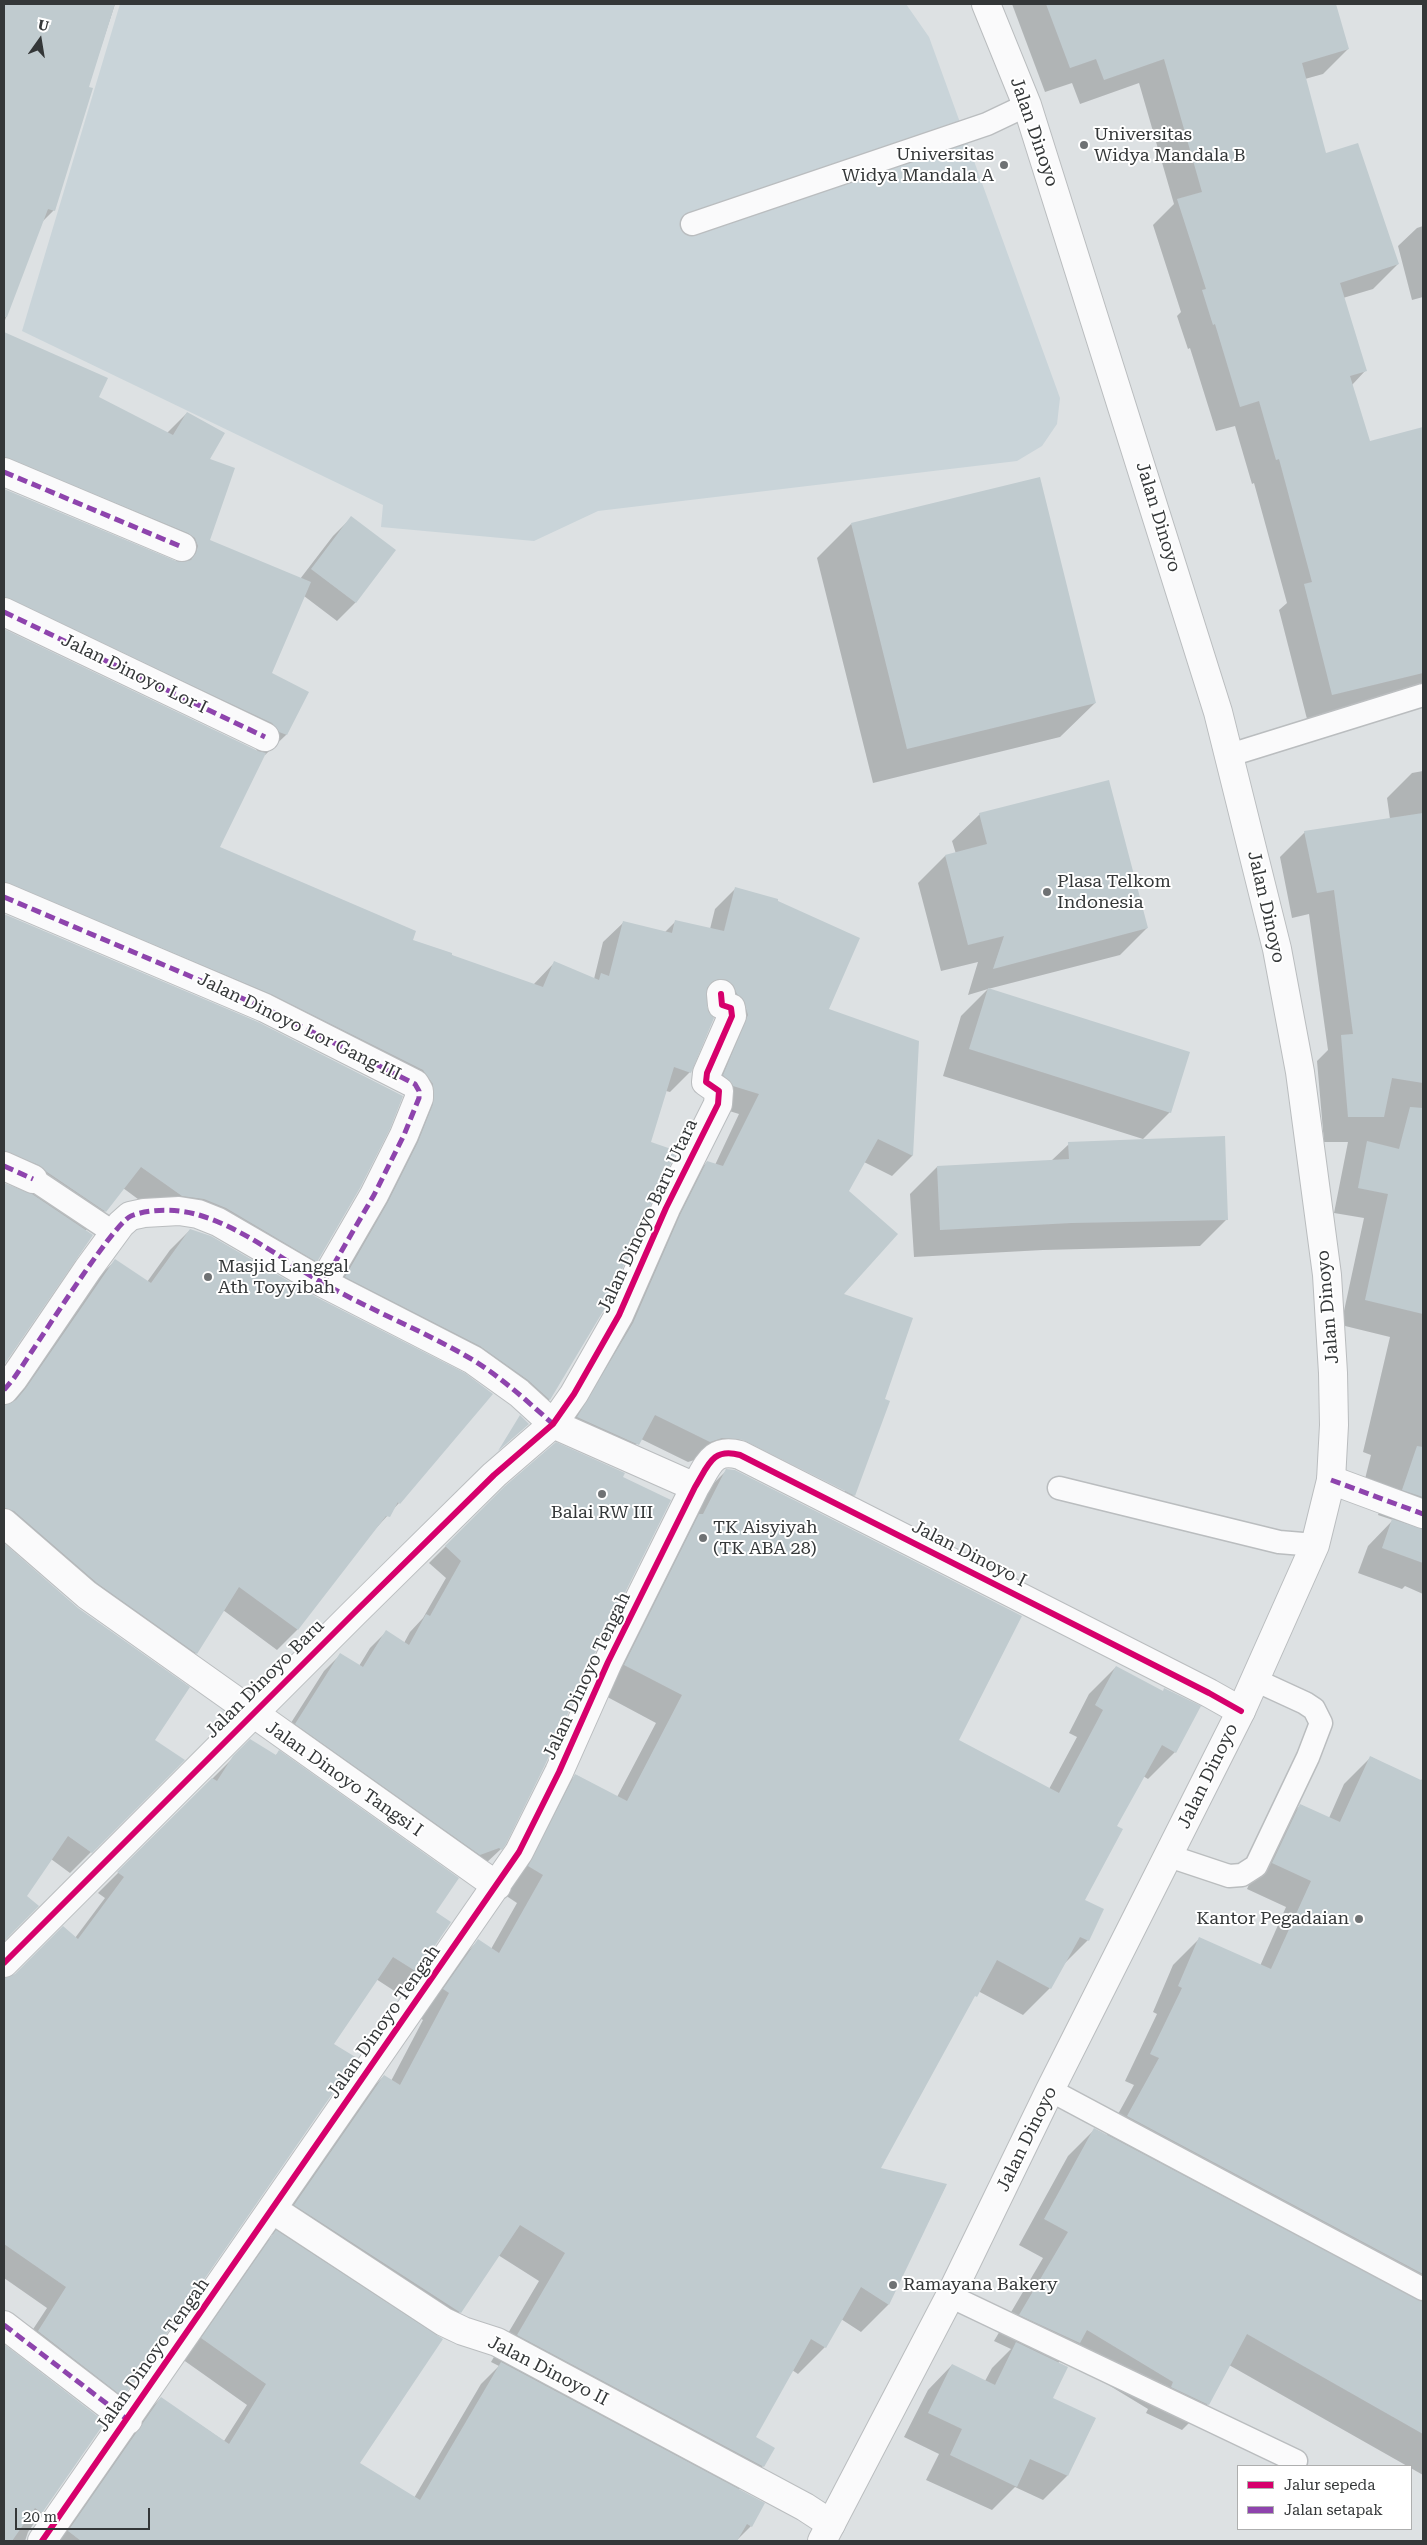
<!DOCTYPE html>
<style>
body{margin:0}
#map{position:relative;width:1427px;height:2545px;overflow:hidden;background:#dde1e3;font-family:"Roboto Serif",serif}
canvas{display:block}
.frame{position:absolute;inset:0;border:5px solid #343738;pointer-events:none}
.legend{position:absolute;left:1237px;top:2465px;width:175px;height:65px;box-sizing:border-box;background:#fff;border:1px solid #aeafaf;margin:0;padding:6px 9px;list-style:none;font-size:15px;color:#343738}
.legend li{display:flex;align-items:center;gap:10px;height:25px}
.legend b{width:25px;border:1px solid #aeafaf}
.north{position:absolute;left:15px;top:15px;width:50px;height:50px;-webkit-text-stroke:4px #fff;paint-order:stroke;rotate:13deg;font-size:14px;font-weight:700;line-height:20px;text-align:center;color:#343738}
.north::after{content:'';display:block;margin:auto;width:18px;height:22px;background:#343738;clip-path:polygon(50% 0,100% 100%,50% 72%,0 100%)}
.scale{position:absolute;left:15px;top:2508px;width:135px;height:22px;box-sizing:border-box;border:2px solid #343738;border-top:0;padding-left:6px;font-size:15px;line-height:18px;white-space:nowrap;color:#343738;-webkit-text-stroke:4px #fff;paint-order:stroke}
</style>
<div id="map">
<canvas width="1427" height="2545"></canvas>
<div class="frame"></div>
<ul class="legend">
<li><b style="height:6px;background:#d6006c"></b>Jalur sepeda</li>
<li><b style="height:6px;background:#8e44ad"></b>Jalan setapak</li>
</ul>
<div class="north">U</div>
<div class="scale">20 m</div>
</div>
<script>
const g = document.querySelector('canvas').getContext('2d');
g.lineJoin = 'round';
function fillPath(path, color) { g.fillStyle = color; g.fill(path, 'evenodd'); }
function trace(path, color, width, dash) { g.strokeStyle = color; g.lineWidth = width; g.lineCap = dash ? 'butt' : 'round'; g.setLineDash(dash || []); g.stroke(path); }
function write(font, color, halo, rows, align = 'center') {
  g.font = font + ' "Roboto Serif",serif'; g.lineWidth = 4; g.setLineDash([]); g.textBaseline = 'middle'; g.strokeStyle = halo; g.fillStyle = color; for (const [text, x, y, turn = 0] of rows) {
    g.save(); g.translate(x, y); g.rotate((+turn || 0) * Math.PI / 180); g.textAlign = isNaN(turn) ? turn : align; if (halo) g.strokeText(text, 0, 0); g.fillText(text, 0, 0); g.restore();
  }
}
fillPath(new Path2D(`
 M 120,4 L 906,4 L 929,37 L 1060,398 L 1057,424 L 1042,446 L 1017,461 L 598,511 L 534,541 L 381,527 L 383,505 L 22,331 Z`), '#c9d4d9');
fillPath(new Path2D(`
 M 4,4 L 115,4 L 88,87 L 54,210 L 41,223 L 4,323 Z
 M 1012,4 L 1335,4 L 1348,49 L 1323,74 L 1305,79 L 1325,154 L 1398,264 L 1373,289 L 1343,298 L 1366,370 L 1352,385 L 1369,443 L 1423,428 L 1423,691 L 1307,719 L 1279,610 L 1287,603 L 1254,483 L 1252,484 L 1235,426 L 1216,431 L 1190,348 L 1188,349 L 1177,316 L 1181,312 L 1153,225 L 1174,204 L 1139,83 L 1080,104 L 1072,83 L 1045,92 Z
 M 1423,226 L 1423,297 L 1412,300 L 1398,246 L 1417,228 Z
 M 4,334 L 106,379 L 98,398 L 167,433 L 187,413 L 208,460 L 209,541 L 300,579 L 333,536 L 351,518 L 394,551 L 355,603 L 337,621 L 304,596 L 270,673 L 307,692 L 286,735 L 265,755 L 263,754 L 218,847 L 412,941 L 533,985 L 554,963 L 594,979 L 603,942 L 624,922 L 665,932 L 676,921 L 710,929 L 715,909 L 735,889 L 828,1010 L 918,1042 L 912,1156 L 892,1176 L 864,1162 L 847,1192 L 842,1294 L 884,1400 L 854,1495 L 834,1516 L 722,1460 L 701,1458 L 688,1462 L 641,1439 L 618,1465 L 557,1438 L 687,1183 L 707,1162 L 715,1165 L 739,1114 L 713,1106 L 728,1036 L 714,1006 L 707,1000 L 705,1000 L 690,1072 L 670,1092 L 666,1091 L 650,1143 L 651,1201 L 604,1307 L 549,1400 L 529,1420 L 508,1400 L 460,1366 L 325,1297 L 413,1104 L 402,1090 L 251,1014 L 4,909 L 4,631 L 260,754 L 251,743 L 4,624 L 4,490 L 177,563 L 175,558 L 4,484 ZM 738,1436 L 845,1489 L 845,1492 L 737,1438 Z
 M 851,524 L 1095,703 L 1060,737 L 873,783 L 817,558 Z
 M 1423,771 L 1423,1594 L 1405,1586 L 1402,1589 L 1358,1573 L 1368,1546 L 1393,1520 L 1378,1515 L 1387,1489 L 1364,1483 L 1371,1455 L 1363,1452 L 1390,1337 L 1341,1325 L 1364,1218 L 1334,1213 L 1348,1142 L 1324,1142 L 1317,1061 L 1328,1050 L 1309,914 L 1292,918 L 1280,857 L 1305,832 L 1390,819 L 1387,798 L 1412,773 Z
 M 980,814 L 1147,928 L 1120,955 L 988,989 L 1170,1112 L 1143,1139 L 943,1076 L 961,1016 L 988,989 L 968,995 L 978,962 L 941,971 L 918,883 L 945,856 L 956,854 L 952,841 Z
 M 4,915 L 258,1023 L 316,1261 L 296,1281 L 205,1228 L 161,1216 L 123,1188 L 105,1211 L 85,1231 L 79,1228 L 4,1312 L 4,1184 L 28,1194 L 19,1185 L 4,1178 Z
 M 1069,1144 L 1227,1219 L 1200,1246 L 1043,1250 L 914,1257 L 910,1194 L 937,1167 L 1051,1161 Z
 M 190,1230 L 399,1503 L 369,1536 L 297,1630 L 277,1650 L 223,1610 L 196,1653 L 176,1674 L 4,1540 L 4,1411 L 94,1281 L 115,1261 L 147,1282 L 170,1250 Z
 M 727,1470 L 957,1740 L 1049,1789 L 1077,1737 L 1069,1733 L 1089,1694 L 1116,1667 L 1175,1752 L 1148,1779 L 1143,1776 L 1115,1827 L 1083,1900 L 1088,1940 L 1064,1964 L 1050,1988 L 1023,2015 L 978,1991 L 970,2002 L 879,2169 L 946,2185 L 888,2305 L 861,2332 L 841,2319 L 825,2347 L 798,2374 L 792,2370 L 754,2438 L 773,2448 L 763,2466 L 738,2490 L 751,2526 L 736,2541 L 56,2541 L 141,2418 L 161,2398 L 224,2441 L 247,2405 L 182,2359 L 256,2252 L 273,2235 L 268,2232 L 357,2103 L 384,2076 L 391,2081 L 423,2020 L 417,2016 L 451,1968 L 478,1941 L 491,1949 L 517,1903 L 502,1893 L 549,1802 L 576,1775 L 617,1797 L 656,1723 L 598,1692 L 699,1498 ZM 498,2255 L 539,2281 L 491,2362 L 499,2366 L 481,2384 L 414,2498 L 358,2463 L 436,2336 L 460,2312 Z
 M 505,1487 L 593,1655 L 501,1849 L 484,1865 L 280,1740 L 324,1671 L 340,1655 L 359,1666 L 370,1648 L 386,1632 L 404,1643 L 410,1632 L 423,1618 L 446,1578 L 429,1563 Z
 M 4,1545 L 77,1609 L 153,1740 L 183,1760 L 70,1873 L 51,1859 L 25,1897 L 37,1906 L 4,1941 Z
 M 250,1741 L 275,1756 L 279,1752 L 434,1912 L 450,1922 L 416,1971 L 396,1992 L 376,1979 L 333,2044 L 122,2396 L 102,2416 L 18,2352 L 47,2308 L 4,2278 L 4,1979 L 8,1979 L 75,1938 L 105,1898 L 98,1893 Z
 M 1371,1757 L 1421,1781 L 1423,1777 L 1423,2475 L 1229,2365 L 1208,2404 L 1182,2430 L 1146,2413 L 1148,2409 L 1064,2358 L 1058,2363 L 1051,2398 L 1095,2419 L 1067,2476 L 1043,2500 L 1015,2487 L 992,2510 L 926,2480 L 939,2454 L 904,2437 L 928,2390 L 952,2365 L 985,2381 L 992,2368 L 1011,2349 L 994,2341 L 1043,2258 L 1019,2245 L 1068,2156 L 1094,2130 L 1106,2136 L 1134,2085 L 1125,2081 L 1157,2014 L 1153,2012 L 1173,1965 L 1199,1939 L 1260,1966 L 1286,1907 L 1247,1889 L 1274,1831 L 1301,1805 L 1329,1818 L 1344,1784 Z
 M 12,2353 L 104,2422 L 28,2532 L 25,2541 L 4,2541 L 4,2361 Z`), '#0003');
fillPath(new Path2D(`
 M 4,4 L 115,4 L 89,87 L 93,88 L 55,211 L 48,209 L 7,317 L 4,317 Z
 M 1046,4 L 1336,4 L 1349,49 L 1302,63 L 1326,153 L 1358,143 L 1399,264 L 1340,283 L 1367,371 L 1350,376 L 1370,441 L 1423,427 L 1423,673 L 1332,695 L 1304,584 L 1312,582 L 1279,459 L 1276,460 L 1259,401 L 1240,407 L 1215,324 L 1213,325 L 1202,290 L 1206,289 L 1177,199 L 1202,192 L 1164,59 L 1104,80 L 1096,59 L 1070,68 Z
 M 4,332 L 108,378 L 99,397 L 173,435 L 187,412 L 225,433 L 210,459 L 235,468 L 210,540 L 311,582 L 272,673 L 309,692 L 287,735 L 279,732 L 272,723 L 4,597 L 4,489 L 176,561 L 183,562 L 191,560 L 196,553 L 198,546 L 195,538 L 188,533 L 4,457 Z
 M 1040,477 L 1096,703 L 907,749 L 851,523 Z
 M 351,516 L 396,550 L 356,603 L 311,569 Z
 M 4,629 L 258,751 L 266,753 L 220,847 L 416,931 L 413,940 L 452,953 L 452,955 L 543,987 L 554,961 L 599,980 L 601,973 L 609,976 L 623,921 L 672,933 L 675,920 L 724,931 L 735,887 L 778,899 L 778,901 L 860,938 L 829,1009 L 919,1041 L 913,1156 L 878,1139 L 849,1191 L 898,1234 L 844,1294 L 913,1318 L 885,1399 L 890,1401 L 855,1496 L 743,1440 L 722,1438 L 710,1442 L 655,1415 L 639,1445 L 577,1417 L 633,1323 L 680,1215 L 707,1161 L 723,1166 L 759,1094 L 733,1086 L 723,1075 L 748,1015 L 743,999 L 737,994 L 733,985 L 727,980 L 719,979 L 712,982 L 707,988 L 707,1007 L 714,1018 L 691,1073 L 674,1067 L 651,1142 L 677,1151 L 652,1202 L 605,1308 L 550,1400 L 528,1380 L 480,1346 L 345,1277 L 388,1202 L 418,1142 L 433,1104 L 433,1084 L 423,1070 L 271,994 L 4,882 Z
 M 1109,780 L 1148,928 L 993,969 L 1004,936 L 968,945 L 945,855 L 987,844 L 979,813 Z
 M 1423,813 L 1423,1083 L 1392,1078 L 1384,1117 L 1348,1117 L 1341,1035 L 1353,1034 L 1334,890 L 1317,893 L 1304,831 Z
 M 4,914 L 258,1022 L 403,1096 L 390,1129 L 360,1188 L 317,1262 L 226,1208 L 204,1199 L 182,1196 L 141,1167 L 106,1212 L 47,1172 L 39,1165 L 4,1151 Z
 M 988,988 L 1190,1052 L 1171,1113 L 969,1049 Z
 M 1410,1107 L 1423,1108 L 1423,1314 L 1365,1300 L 1388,1194 L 1358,1188 L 1367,1141 L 1399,1149 Z
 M 1225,1136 L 1228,1220 L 1071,1223 L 940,1230 L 937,1166 L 1069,1159 L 1068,1142 Z
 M 4,1183 L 32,1194 L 93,1235 L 4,1365 Z
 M 190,1229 L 211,1236 L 316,1297 L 465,1373 L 493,1394 L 400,1504 L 398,1502 L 390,1517 L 386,1516 L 298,1630 L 239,1587 L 197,1654 L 97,1583 L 14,1511 L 4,1508 L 4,1405 L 16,1400 L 26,1388 L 115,1259 L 151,1283 Z
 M 520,1415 L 529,1424 L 498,1451 Z
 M 556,1442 L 625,1473 L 623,1477 L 671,1500 L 594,1655 L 545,1765 L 506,1844 L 502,1850 L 499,1848 L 480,1855 L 295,1724 L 340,1653 L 363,1667 L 386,1630 L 409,1645 L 426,1614 L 430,1616 L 461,1561 L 445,1546 L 505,1486 Z
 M 1417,1446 L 1423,1447 L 1423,1497 L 1402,1490 Z
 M 726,1469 L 735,1470 L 1022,1616 L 959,1740 L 1059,1793 L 1103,1710 L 1095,1705 L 1116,1666 L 1163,1691 L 1164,1688 L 1201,1706 L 1176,1753 L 1162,1745 L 1117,1826 L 1123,1829 L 1085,1900 L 1104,1909 L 1089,1941 L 1080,1937 L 1051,1989 L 997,1960 L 977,1997 L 975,1996 L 881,2168 L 947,2184 L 889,2305 L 861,2287 L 826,2348 L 811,2339 L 756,2437 L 775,2448 L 764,2467 L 517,2335 L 565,2253 L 520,2225 L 461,2313 L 294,2205 L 384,2075 L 400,2085 L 449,1993 L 443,1989 L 478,1939 L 499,1953 L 543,1875 L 528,1866 L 575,1774 L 627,1801 L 682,1695 L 624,1665 L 699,1514 L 703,1514 Z
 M 1392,1519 L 1423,1529 L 1423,1563 L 1382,1548 Z
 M 4,1543 L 78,1608 L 190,1687 L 155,1740 L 185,1760 L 92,1853 L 68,1836 L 27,1896 L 39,1906 L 4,1941 Z
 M 250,1739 L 276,1755 L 279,1750 L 459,1878 L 436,1912 L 451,1922 L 417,1972 L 393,1957 L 334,2044 L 357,2058 L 123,2397 L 38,2331 L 66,2287 L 4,2244 L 4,1978 L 15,1974 L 63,1926 L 78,1939 L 124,1877 L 117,1872 L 212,1778 L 217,1781 L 233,1756 Z
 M 1370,1756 L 1423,1781 L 1423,2274 L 1127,2116 L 1159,2058 L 1150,2054 L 1182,1988 L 1178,1986 L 1199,1937 L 1271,1969 L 1311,1881 L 1272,1863 L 1300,1804 L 1340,1822 Z
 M 1094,2128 L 1423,2302 L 1423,2434 L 1247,2334 L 1209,2405 L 1171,2387 L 1173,2382 L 1087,2330 L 1080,2343 L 1019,2315 L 1068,2232 L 1044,2219 Z
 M 276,2230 L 443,2339 L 360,2463 L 420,2500 L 501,2362 L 765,2503 L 752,2527 L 747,2524 L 737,2541 L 81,2541 L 68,2531 L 161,2397 L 229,2444 L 266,2384 L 201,2338 Z
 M 1016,2342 L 1068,2367 L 1053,2398 L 1096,2418 L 1068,2476 L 1030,2459 L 1017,2487 L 950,2455 L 962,2429 L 928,2413 L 952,2364 L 995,2385 Z
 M 4,2344 L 105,2422 L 42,2513 L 35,2508 L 12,2541 L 4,2541 Z`), '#c0cbcf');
const lane = new Path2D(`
 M 692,224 L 987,124 L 1027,105
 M 1230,755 L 1423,695
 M 33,1179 L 114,1233
 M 1059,1488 L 1279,1542 L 1315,1545
 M 1169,1856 L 1229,1876 L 1242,1875 L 1256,1866 L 1308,1757 L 1321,1723 L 1314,1709 L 1305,1703 L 1255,1680
 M 1050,2090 L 1423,2289
 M 950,2296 L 1296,2461`);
const street = new Path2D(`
 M 4,472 L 182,547
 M 4,612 L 265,737
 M 4,897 L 265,1008 L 415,1084 L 419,1091 L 419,1098 L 404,1135 L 374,1195 L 323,1283
 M 4,1166 L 33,1179
 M 4,1390 L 14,1378 L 88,1269 L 121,1224 L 130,1216 L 144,1213 L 179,1211 L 198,1214 L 218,1222 L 323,1283 L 473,1360 L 519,1393 L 553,1424 L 695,1487
 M 1331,1480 L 1423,1514
 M 4,1523 L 87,1595 L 497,1886
 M 4,1963 L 354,1613 L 494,1475 L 553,1424 L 574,1394 L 619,1315 L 666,1208 L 718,1104 L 719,1091 L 706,1082 L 707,1073 L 732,1016 L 731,1008 L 722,1005 L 721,994
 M 272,2209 L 444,2322 L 463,2331 L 497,2342 L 805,2507 L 831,2524
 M 4,2325 L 128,2420
 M 42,2541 L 519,1852 L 559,1772 L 608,1662 L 695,1487 C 708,1466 712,1447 740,1455 L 1209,1693 L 1241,1711`);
const secondary = new Path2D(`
 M 822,2541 L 950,2296 L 1050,2090 L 1241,1711 L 1315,1545 L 1331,1480 L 1334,1425 L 1333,1373 L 1327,1275 L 1300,1072 L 1277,949 L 1218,712 L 1027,105 L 986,4`);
trace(lane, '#babdbf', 25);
trace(street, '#babdbf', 30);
trace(secondary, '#babdbf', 30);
trace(lane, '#fafafb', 22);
trace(street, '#fafafb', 28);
trace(secondary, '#fafafb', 28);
trace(new Path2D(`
 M 4,472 L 182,547
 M 4,612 L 265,737
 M 4,897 L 265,1008 L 415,1084 L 419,1091 L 419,1098 L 404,1135 L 374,1195 L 323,1283
 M 4,1166 L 33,1179
 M 4,1390 L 14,1378 C 32,1353 112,1224 131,1216 C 151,1208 179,1209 199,1215 C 242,1228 282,1259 321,1282 C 370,1310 424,1331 473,1360 C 502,1378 527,1401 553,1424 L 556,1420
 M 1331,1480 L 1423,1514
 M 4,2325 L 128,2420`), '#8e44ad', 5, [10, 5]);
trace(new Path2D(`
 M 4,1963 L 354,1613 L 494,1475 L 553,1424 L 574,1394 L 619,1315 L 666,1208 L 718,1104 L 719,1091 L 706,1082 L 707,1073 L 732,1016 L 731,1008 L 722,1005 L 721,994
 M 42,2541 L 519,1852 L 559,1772 L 608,1662 L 695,1487 C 708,1466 712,1447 740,1455 L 1209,1693 L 1241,1711`), '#d6006c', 6);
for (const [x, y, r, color] of [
 [1084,145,5,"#6f7274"],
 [1004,165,5,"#6f7274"],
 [1047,892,5,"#6f7274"],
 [208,1277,5,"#6f7274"],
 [602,1494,5,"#6f7274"],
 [703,1538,5,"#6f7274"],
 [1359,1919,5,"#6f7274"],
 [893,2285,5,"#6f7274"]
]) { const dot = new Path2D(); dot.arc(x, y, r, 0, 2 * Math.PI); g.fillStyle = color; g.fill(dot); trace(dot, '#fff', 2); }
write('18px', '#343738', '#fff', [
 ["Jalan Dinoyo",1034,132,71],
 ["Jalan Dinoyo",1158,517,73],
 ["Jalan Dinoyo Lor I",134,674,26],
 ["Jalan Dinoyo",1266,907,77],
 ["Jalan Dinoyo Lor Gang III",299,1027,26],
 ["Jalan Dinoyo Baru Utara",648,1216,-65],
 ["Jalan Dinoyo",1328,1307,-95],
 ["Jalan Dinoyo I",969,1554,27],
 ["Jalan Dinoyo Tengah",587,1676,-65],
 ["Jalan Dinoyo Baru",265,1679,-45],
 ["Jalan Dinoyo",1208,1776,-64],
 ["Jalan Dinoyo Tangsi I",344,1779,35],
 ["Jalan Dinoyo Tengah",384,2022,-55],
 ["Jalan Dinoyo",1027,2139,-64],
 ["Jalan Dinoyo Tengah",153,2355,-55],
 ["Jalan Dinoyo II",548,2371,27]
]);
write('18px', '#343738', '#fff', [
 ["Universitas",1094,135],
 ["Widya Mandala B",1094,156],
 ["Universitas",994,155,"right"],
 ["Widya Mandala A",994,176,"right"],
 ["Plasa Telkom",1057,882],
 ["Indonesia",1057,903],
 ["Masjid Langgal",218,1267],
 ["Ath Toyyibah",218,1288],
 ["Balai RW III",602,1513,"center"],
 ["TK Aisyiyah",713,1528],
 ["(TK ABA 28)",713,1549],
 ["Kantor Pegadaian",1349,1919,"right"],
 ["Ramayana Bakery",903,2285]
], 'left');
</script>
